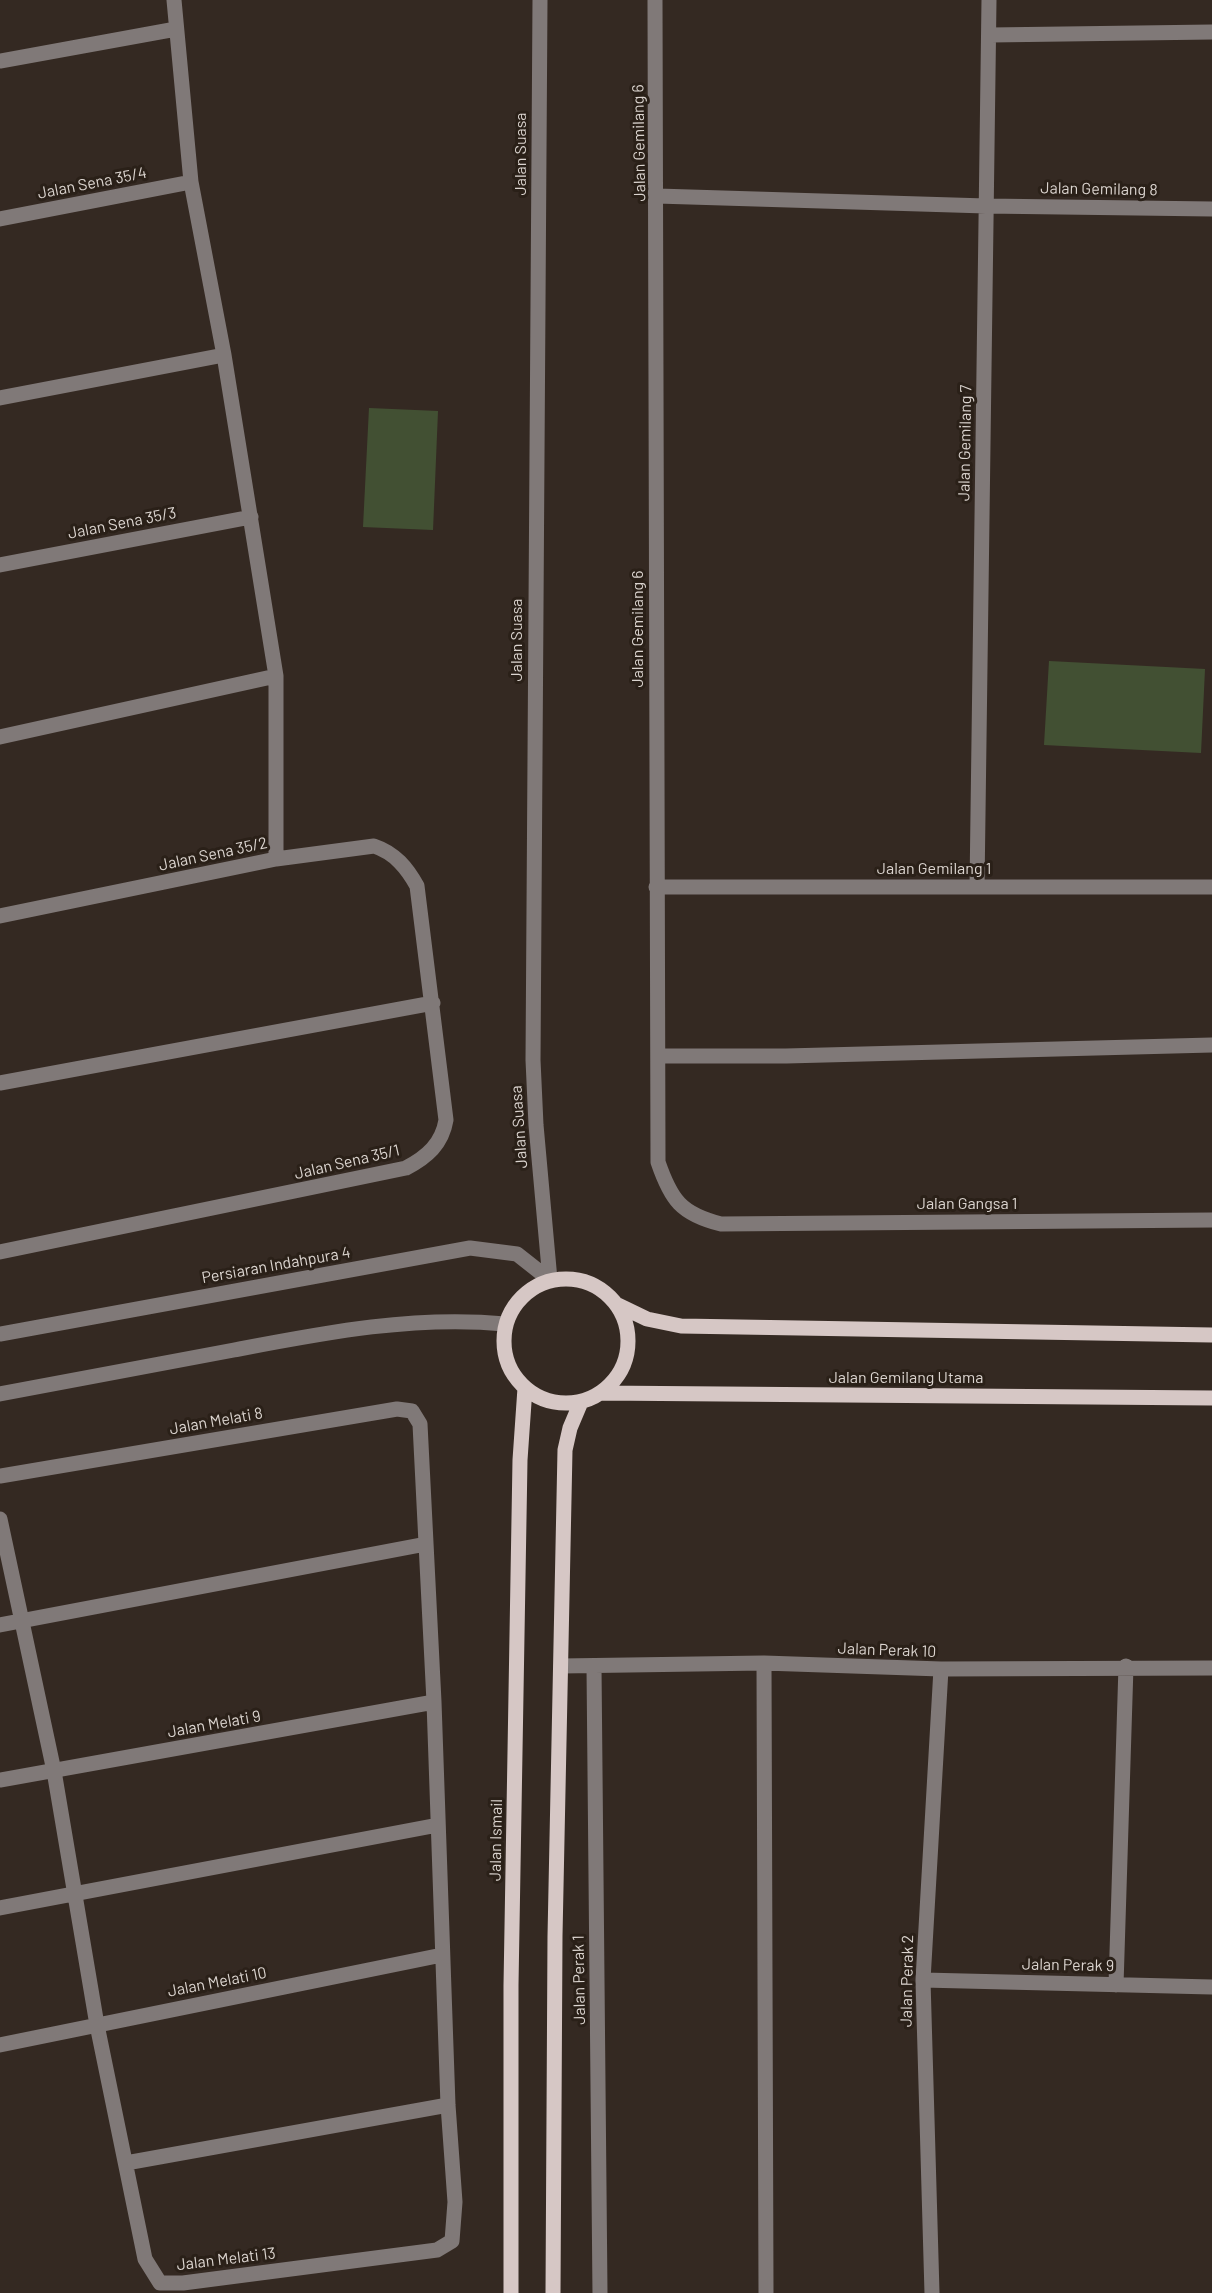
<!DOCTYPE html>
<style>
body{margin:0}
canvas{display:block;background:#342922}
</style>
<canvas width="1212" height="2293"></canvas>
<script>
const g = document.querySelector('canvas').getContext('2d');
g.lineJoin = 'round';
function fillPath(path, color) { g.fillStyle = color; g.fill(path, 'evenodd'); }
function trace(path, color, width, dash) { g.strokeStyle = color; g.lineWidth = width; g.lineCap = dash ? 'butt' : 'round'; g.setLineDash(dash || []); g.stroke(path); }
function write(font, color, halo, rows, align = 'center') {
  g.font = font + ' Barlow,sans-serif'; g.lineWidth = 6; g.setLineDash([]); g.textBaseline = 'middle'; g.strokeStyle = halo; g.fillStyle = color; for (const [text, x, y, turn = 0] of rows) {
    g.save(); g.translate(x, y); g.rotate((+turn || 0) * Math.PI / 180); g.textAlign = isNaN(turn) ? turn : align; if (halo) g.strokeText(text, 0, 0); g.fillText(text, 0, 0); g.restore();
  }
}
fillPath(new Path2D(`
 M 369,408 L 438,411 L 433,530 L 363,527 Z
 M 1049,661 L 1205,669 L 1201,753 L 1044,745 Z`), '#425033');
trace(new Path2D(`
 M 174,0 L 191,182 L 224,355 L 276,676 L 276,859
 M 540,0 L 533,1060 L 536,1125 L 550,1280
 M 655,0 L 658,1162 C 671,1200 681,1214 721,1224 L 1212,1220
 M 990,35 L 1212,32
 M 0,61 L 176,29
 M 657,196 L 986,206 L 1212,209
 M 0,219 L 191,182
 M 0,398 L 224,355
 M 0,565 L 251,517
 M 0,737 L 276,676
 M 656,887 L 1212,887
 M 977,887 L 989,0
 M 0,916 L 276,859 L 374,846 C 395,853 407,868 417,886 L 446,1120 C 442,1144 427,1157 406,1168 L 0,1252
 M 659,1056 L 786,1056 L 1212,1045
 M 0,1083 L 433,1003
 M 0,1334 L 470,1248 L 517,1254 L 550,1280
 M 0,1394 C 78,1379 156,1364 234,1350 C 323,1333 414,1315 505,1324
 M 0,1476 L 397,1409 L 412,1411 L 420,1424 L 434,1702 L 448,2105 L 455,2202 L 452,2241 L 437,2250 L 183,2283 L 160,2283 L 145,2259 L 97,2025 L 54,1771 L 0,1519
 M 0,1625 L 426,1544
 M 764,1663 L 766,2293
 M 561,1666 L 764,1663 L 941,1669 L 1212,1668
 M 594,1667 L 600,2293
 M 0,1780 L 434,1702
 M 0,1908 L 438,1825
 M 923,1980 L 1212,1987
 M 1116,1985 L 1126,1666
 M 0,2045 L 442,1955
 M 126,2163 L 448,2105
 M 932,2293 L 923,1980 L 941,1669`), '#807978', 15);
trace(new Path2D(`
 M504 1341a62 62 0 1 1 124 0a62 62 0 1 1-124 0Z
 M 618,1305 L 647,1319 L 681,1326 L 1212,1335
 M 600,1393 L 1212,1398
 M 511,2293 L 511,1985 L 520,1460 L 525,1388
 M 553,2293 L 555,1936 L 565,1450 L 570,1428 L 581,1402`), '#d6c7c5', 15);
write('16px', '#dbd4cf', '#2a2018', [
 ["Jalan Gemilang 6",639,143,-91],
 ["Jalan Suasa",521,154,-90],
 ["Jalan Sena 35/4",92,183,-11],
 ["Jalan Gemilang 8",1099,189,1],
 ["Jalan Gemilang 7",965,443,-89],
 ["Jalan Sena 35/3",122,523,-11],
 ["Jalan Gemilang 6",638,629,-90],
 ["Jalan Suasa",517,640,-90],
 ["Jalan Sena 35/2",213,854,-12],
 ["Jalan Gemilang 1",934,869],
 ["Jalan Suasa",519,1127,-94],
 ["Jalan Sena 35/1",347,1162,-13],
 ["Jalan Gangsa 1",967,1204],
 ["Persiaran Indahpura 4",276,1265,-10],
 ["Jalan Gemilang Utama",906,1378],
 ["Jalan Melati 8",216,1421,-10],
 ["Jalan Perak 10",887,1650,2],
 ["Jalan Melati 9",214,1724,-10],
 ["Jalan Ismail",496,1840,-89],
 ["Jalan Perak 9",1068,1965,1],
 ["Jalan Perak 1",579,1980,-91],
 ["Jalan Perak 2",907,1981,-89],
 ["Jalan Melati 10",217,1982,-11],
 ["Jalan Melati 13",226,2259,-7]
]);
</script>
